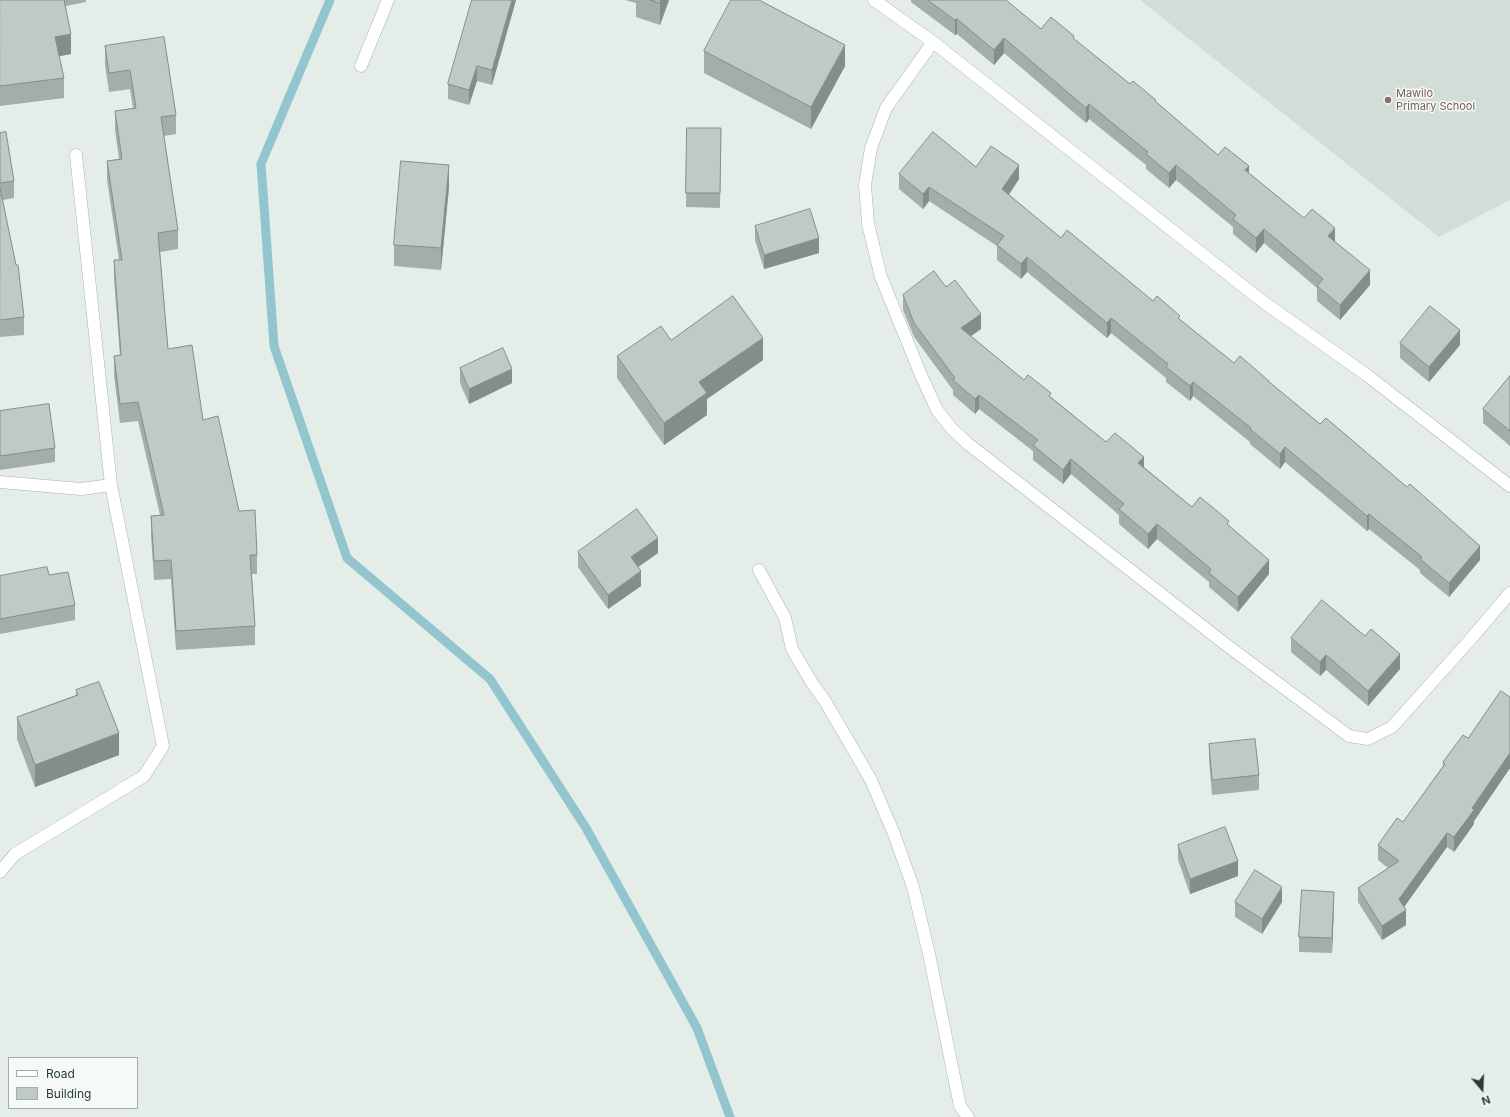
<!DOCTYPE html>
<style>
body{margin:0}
#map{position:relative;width:1510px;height:1117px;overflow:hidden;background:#e5ede9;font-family:Inter,sans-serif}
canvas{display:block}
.legend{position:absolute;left:8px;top:1057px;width:130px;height:52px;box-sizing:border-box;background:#f5f9f7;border:1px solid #a2aeaa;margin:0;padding:5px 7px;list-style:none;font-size:12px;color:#253d36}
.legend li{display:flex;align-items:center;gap:8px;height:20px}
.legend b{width:20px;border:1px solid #a2aeaa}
.north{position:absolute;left:1462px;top:1069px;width:40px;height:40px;-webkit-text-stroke:3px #f5f9f7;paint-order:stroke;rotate:161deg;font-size:11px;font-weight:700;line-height:16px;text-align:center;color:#253d36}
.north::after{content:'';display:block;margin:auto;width:14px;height:18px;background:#253d36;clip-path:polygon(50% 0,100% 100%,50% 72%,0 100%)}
</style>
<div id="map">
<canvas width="1510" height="1117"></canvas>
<ul class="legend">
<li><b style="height:5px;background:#fff"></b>Road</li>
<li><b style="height:11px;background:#bdcac5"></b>Building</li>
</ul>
<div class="north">N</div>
</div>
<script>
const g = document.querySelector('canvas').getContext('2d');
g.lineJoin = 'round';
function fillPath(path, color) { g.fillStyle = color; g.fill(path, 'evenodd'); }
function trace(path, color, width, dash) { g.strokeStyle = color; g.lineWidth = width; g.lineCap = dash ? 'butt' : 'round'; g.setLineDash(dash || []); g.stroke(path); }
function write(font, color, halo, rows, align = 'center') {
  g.font = font + ' Inter,sans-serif'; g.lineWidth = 3; g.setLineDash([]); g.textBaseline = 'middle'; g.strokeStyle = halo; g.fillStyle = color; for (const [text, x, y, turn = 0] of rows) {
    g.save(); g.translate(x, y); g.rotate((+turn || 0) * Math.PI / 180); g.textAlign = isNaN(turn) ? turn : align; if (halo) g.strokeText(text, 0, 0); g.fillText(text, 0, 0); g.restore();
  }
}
fillPath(new Path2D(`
 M 1140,0 L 1510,0 L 1510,200 L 1439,237 Z`), '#d3ddd8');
trace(new Path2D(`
 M 330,0 L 261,164 L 274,346 L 347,558 L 490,679 L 586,828 L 697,1028 L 730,1117`), '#92c5cd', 9);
const street = new Path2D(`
 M 874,0 L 933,42 L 1262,301 L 1368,376 L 1510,486
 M 933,42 L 886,108 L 871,148 L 865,185 L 868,224 L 881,277 L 921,375 L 937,410 L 952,429 L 967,443 L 1229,647 L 1349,736 L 1368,739 L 1392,727 L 1469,641 L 1510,593
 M 361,66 L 388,0
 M 0,482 L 81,489 L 111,485 C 100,375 87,265 76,155
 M 759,570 L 785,618 L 792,649 L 812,683 L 825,701 L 871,780 L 894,834 L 913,887 L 929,954 L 960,1106 L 968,1117
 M 0,872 L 15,854 L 144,776 L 163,746 L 111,485`);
trace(street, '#a8b5b0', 13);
trace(street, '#fff', 12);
fillPath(new Path2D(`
 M 0,0 L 86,0 L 86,2 L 66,6 L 71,54 L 59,56 L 64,78 L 64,98 L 0,106 Z
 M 516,0 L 492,85 L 477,81 L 469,105 L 448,99 L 448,84 Z
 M 625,0 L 669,0 L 660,25 L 636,17 L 636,3 Z
 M 911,0 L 1006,0 L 1041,29 L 1074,39 L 1130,84 L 1156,102 L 1218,155 L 1249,173 L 1304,218 L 1335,241 L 1370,285 L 1340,320 L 1317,301 L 1317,288 L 1264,243 L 1256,253 L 1233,234 L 1233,227 L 1176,180 L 1169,188 L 1146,169 L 1146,165 L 1089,119 L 1086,123 L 1004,53 L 994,65 L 957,34 L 955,35 L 911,2 Z
 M 105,46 L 176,115 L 176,134 L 164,136 L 178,230 L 178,249 L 160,252 L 168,349 L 203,420 L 257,555 L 257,574 L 252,574 L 255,626 L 255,645 L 176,650 L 171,579 L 154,580 L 151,535 L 151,516 L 160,515 L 138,421 L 120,423 L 114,376 L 114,356 L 120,356 L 114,279 L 114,260 L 119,260 L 107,180 L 107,161 L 119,159 L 115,130 L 115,111 L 133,108 L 130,89 L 109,92 L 105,65 Z
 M 704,51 L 845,66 L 811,129 L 704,73 Z
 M 687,128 L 721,128 L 720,208 L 686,207 Z
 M 0,133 L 14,181 L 14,198 L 3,200 L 24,317 L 24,335 L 0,337 Z
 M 976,167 L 1019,179 L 1009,195 L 1061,238 L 1153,301 L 1180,320 L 1234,363 L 1269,382 L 1480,560 L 1449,597 L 1420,573 L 1420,570 L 1369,529 L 1367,531 L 1285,462 L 1280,469 L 1250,444 L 1250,442 L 1193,396 L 1190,401 L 1166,382 L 1166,378 L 1111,333 L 1107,338 L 1027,272 L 1021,279 L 997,260 L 997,246 L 929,201 L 923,209 L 899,189 L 899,174 Z
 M 449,187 L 441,270 L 394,266 L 394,245 Z
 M 755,226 L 819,253 L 764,269 L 755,240 Z
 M 946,287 L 981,329 L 971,336 L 1024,380 L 1051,397 L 1106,442 L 1144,467 L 1192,507 L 1229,526 L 1269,574 L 1238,612 L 1209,587 L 1209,582 L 1157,539 L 1148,549 L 1119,524 L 1119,515 L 1071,474 L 1063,484 L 1033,460 L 1033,451 L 979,409 L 975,414 L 953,395 L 953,390 L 914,337 L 903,310 L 903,295 Z
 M 671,340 L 763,360 L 707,399 L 707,415 L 664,445 L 617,378 L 617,356 Z
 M 1400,343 L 1460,345 L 1429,382 L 1400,358 Z
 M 460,368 L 512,383 L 469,404 L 460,383 Z
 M 1510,376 L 1510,446 L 1483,423 L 1483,409 Z
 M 0,411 L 55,448 L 55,462 L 0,470 Z
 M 578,552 L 658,553 L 638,567 L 641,586 L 608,609 L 578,567 Z
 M 49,575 L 75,605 L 75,620 L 0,634 L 0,576 Z
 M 1291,638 L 1400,669 L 1368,706 L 1326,670 L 1320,676 L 1291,652 Z
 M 76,690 L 119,755 L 35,787 L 17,739 L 17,717 L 76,695 Z
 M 1510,697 L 1510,768 L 1474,821 L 1474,824 L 1454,852 L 1447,847 L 1404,907 L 1406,925 L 1382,940 L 1358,902 L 1358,888 L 1388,868 L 1378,860 L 1378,845 L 1403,822 L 1443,766 L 1443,762 Z
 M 1209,744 L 1259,775 L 1259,790 L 1212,795 L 1209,759 Z
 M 1178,845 L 1238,876 L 1190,894 L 1178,860 Z
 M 1235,902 L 1282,902 L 1262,934 L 1235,917 Z
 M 1334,907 L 1332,953 L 1299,952 L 1299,937 Z`), '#a3aea9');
fillPath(new Path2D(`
 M 512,0 L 516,0 L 492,85 L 492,70 Z
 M 661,0 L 669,0 L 660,25 L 660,3 Z
 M 957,19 L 957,34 L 955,35 L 955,20 Z
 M 71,34 L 71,54 L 55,57 L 55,37 Z
 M 1004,38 L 1004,53 L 994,65 L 994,50 Z
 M 845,45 L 845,66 L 811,129 L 811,107 Z
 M 477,66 L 477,81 L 469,105 L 469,90 Z
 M 1089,104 L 1089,119 L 1086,123 L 1086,108 Z
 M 449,165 L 449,187 L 441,270 L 441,248 Z
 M 1019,165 L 1019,179 L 1002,204 L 1002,189 Z
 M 1176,165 L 1176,180 L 1169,188 L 1169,173 Z
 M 1249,166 L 1249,181 L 1245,170 Z
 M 929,187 L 929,201 L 923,209 L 923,194 Z
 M 1335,228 L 1335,243 L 1328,236 Z
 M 1264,229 L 1264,243 L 1256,253 L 1256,238 Z
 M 819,238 L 819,253 L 764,269 L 764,255 Z
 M 1027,257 L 1027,272 L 1021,279 L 1021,264 Z
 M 1370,270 L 1370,285 L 1340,320 L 1340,305 Z
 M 981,314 L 981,329 L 961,343 L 961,328 Z
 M 1111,318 L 1111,333 L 1107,338 L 1107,323 Z
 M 1460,330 L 1460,345 L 1429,382 L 1429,367 Z
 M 763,338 L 763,360 L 707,399 L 707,415 L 664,445 L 664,423 L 699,382 Z
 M 512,369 L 512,383 L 469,404 L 469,389 Z
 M 1193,382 L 1193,396 L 1190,401 L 1190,386 Z
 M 979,395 L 979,409 L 975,414 L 975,399 Z
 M 1285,447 L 1285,462 L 1280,469 L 1280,454 Z
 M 1144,457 L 1144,472 L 1138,463 Z
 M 1071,459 L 1071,474 L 1063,484 L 1063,470 Z
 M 1369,514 L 1369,529 L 1367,531 L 1367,516 Z
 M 1157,524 L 1157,539 L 1148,549 L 1148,534 Z
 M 658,538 L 658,553 L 631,572 L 631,557 Z
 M 1480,546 L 1480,560 L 1449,597 L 1449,583 Z
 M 1269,560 L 1269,574 L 1238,612 L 1238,597 Z
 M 641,571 L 641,586 L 608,609 L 608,595 Z
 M 1400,654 L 1400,669 L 1368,706 L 1368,691 Z
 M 1326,655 L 1326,670 L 1320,676 L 1320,662 Z
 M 119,733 L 119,755 L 35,787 L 35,765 Z
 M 1510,753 L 1510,768 L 1474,821 L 1474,824 L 1454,852 L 1454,837 L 1472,808 Z
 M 1447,833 L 1447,847 L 1399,914 L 1399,899 Z
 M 1238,861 L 1238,876 L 1190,894 L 1190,879 Z
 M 1282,887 L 1282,902 L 1262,934 L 1262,919 Z
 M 1334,892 L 1334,907 L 1332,953 L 1332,938 Z
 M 1406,910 L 1406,925 L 1382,940 L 1382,926 Z`), '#848d8a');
const building = new Path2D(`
 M 0,0 L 64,0 L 71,34 L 55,37 L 64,78 L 0,86 Z
 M 472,0 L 512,0 L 492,70 L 477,66 L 469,90 L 448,84 Z
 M 650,0 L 661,0 L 660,3 Z
 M 731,0 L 759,0 L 845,45 L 811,107 L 704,51 Z
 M 928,0 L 1006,0 L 1041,29 L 1051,17 L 1074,36 L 1073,38 L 1130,84 L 1133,81 L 1156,100 L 1155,101 L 1218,155 L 1225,147 L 1249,166 L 1245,170 L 1304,218 L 1312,209 L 1335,228 L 1328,236 L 1370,270 L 1340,305 L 1317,286 L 1323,279 L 1264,229 L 1256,238 L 1233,219 L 1236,215 L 1176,165 L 1169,173 L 1146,154 L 1148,152 L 1089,104 L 1086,108 L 1004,38 L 994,50 L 957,19 L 955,20 Z
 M 164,37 L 176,115 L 161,117 L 178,230 L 158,233 L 168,349 L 192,345 L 203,420 L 218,416 L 239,511 L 255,510 L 257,555 L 250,555 L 255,626 L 176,631 L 171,560 L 154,561 L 151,516 L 164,515 L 138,402 L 120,404 L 114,356 L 121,355 L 114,260 L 122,260 L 107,161 L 122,159 L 115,111 L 136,108 L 130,70 L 109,73 L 105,46 Z
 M 687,128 L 721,128 L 720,193 L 686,193 Z
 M 6,132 L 14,181 L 0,183 L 0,133 Z
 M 933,132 L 976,167 L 991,146 L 1019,165 L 1002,189 L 1061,238 L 1067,230 L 1153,301 L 1157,296 L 1180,316 L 1178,318 L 1234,363 L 1240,356 L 1269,381 L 1268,381 L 1320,424 L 1326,418 L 1407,487 L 1410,484 L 1480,546 L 1449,583 L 1420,559 L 1422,557 L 1369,514 L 1367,516 L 1285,447 L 1280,454 L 1250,429 L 1251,428 L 1193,382 L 1190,386 L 1166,367 L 1168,364 L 1111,318 L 1107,323 L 1027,257 L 1021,264 L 997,245 L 1004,236 L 929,187 L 923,194 L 899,174 Z
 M 401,161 L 449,165 L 441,248 L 394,245 Z
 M 0,188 L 16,265 L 18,265 L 24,317 L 0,320 Z
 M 810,209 L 819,238 L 764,255 L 755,226 Z
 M 934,271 L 946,287 L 955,280 L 981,314 L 961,328 L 1024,380 L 1028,375 L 1051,393 L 1049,396 L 1106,442 L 1115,433 L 1144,457 L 1138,463 L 1192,507 L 1200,497 L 1229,521 L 1227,524 L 1269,560 L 1238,597 L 1209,573 L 1211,569 L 1157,524 L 1148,534 L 1119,509 L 1124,504 L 1071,459 L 1063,470 L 1033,445 L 1038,440 L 979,395 L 975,399 L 953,380 L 955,378 L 914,323 L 903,295 Z
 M 733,296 L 763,338 L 699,382 L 707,393 L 664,423 L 617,356 L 661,326 L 671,340 Z
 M 1430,306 L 1460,330 L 1429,367 L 1400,343 Z
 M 503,348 L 512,369 L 469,389 L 460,368 Z
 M 1510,376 L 1510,431 L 1483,409 Z
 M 49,404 L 55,448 L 0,456 L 0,411 Z
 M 637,509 L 658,538 L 631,557 L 641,571 L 608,595 L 578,552 Z
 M 47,567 L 49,575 L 68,572 L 75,605 L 0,619 L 0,576 Z
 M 1322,600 L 1365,636 L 1371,629 L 1400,654 L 1368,691 L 1326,655 L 1320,662 L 1291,638 Z
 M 99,682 L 119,733 L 35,765 L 17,717 L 78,695 L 76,690 Z
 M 1501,691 L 1510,697 L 1510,753 L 1472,808 L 1474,810 L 1454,837 L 1447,833 L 1399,899 L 1406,910 L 1382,926 L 1358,888 L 1399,861 L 1378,845 L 1397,818 L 1403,822 L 1445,764 L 1443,762 L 1463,735 L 1468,738 Z
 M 1255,739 L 1259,775 L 1212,780 L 1209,744 Z
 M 1225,827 L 1238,861 L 1190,879 L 1178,845 Z
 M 1255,870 L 1282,887 L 1262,919 L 1235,902 Z
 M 1302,890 L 1334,892 L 1332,938 L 1299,937 Z`);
fillPath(building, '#bdcac5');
trace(building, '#848d8a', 1);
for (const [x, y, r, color] of [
 [1388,100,4,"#8d6e63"]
]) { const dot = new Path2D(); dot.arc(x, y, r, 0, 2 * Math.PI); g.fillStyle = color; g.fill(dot); trace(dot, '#f5f9f7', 1.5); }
write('11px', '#785e54', '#f5f9f7', [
 ["Mawilo",1396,94],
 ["Primary School",1396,107]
], 'left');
</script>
